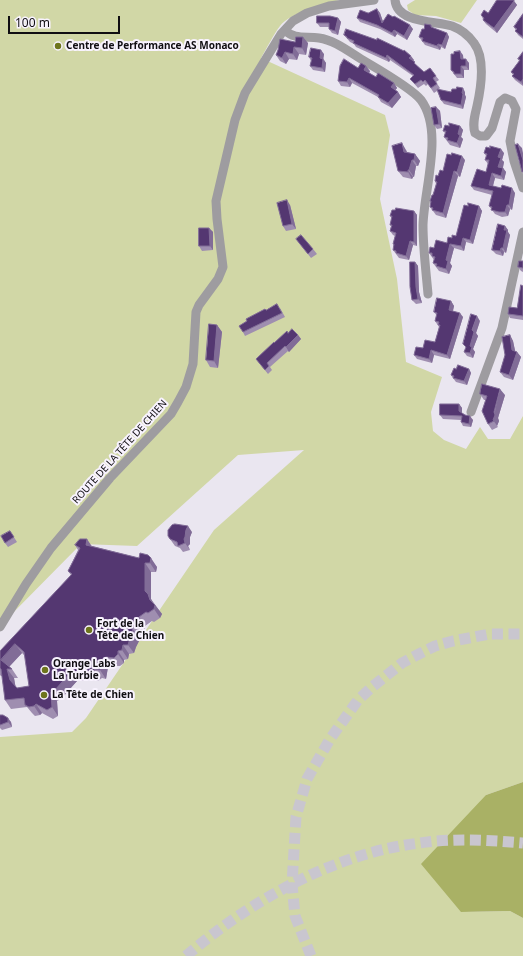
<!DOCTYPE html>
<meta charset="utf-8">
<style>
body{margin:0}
#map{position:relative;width:523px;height:956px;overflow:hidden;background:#eae6f0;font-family:"Noto Sans",sans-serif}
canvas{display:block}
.scale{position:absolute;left:8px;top:16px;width:112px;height:18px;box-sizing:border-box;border:2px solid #100e12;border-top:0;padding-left:5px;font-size:12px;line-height:14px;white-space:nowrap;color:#100e12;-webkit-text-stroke:3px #f8f3fe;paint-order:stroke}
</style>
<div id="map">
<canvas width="523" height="956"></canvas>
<div class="scale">100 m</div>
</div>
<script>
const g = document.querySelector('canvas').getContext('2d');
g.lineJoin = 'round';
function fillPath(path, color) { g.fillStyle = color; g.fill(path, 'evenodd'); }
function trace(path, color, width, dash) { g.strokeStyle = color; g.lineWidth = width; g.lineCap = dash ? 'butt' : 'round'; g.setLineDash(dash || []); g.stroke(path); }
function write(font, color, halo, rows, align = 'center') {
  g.font = font + ' "Noto Sans",sans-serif'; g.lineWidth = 4; g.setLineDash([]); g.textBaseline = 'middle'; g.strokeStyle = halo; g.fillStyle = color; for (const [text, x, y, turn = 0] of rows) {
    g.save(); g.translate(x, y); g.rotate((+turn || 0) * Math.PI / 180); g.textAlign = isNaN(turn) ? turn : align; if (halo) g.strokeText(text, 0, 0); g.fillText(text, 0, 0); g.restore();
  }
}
fillPath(new Path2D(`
 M 0,0 L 340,0 C 324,4 290,13 280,26 C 273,35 267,48 261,58 L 385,115 L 390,135 L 380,199 L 397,279 L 406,362 L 442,377 L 431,412 L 433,431 L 444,440 L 466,449 L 480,427 L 488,439 L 510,439 L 523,416 L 523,782 L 486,795 L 461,912 L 510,911 L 523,918 L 523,956 L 0,956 L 0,737 L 72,732 L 86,718 L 214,530 L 304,450 L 238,455 L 137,546 L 81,544 L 0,626 Z
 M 415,0 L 477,0 L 461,23 L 436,16 L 415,15 L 408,10 L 407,5 Z`), '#d1d7a6');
fillPath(new Path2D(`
 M 523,782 L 523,918 L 510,911 L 461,912 L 421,864 L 486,795 Z`), '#a9b165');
trace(new Path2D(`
 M 186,956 C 251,900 335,853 420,843 C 454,838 489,840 523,843
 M 311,956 L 295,916 L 292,884 L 296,817 L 307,779 L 330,739 L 358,700 L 372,687 L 402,663 L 417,655 L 435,646 L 453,641 L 490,634 L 523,634`), '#c9c6cf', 11, [11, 5.5]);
trace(new Path2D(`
 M 395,0 C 397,23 435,21 452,26 C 460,29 469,36 474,43 C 486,59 481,88 477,106 C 475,115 472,124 475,133 L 480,136 L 486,136 L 492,128 L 500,102 L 505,98 L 512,101 L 516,109 L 510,141 L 514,161 L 523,188
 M 285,30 C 294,40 306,36 319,38 C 334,40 348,51 361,59 C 376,68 412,88 421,100 C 444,131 424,189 423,225 C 423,248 426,271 428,294
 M 471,412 L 502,328 L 523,232
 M 0,627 L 26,584 L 51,548 L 110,478 L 171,414 L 178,402 L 186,387 L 193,364 L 196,312 L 199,305 L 218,279 L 223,267 L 217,219 L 216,201 L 235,120 L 245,93 L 281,34 L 293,21 L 307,13 L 329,6 L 374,0`), '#9e9ca0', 9);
fillPath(new Path2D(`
 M 514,1 L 517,5 L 497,33 L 486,24 L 483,20 L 483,19 L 481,15 L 488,13 Z
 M 377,9 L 380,13 L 383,22 L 413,29 L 407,40 L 397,34 L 395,37 L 380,29 L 360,22 L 357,18 Z
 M 523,14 L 523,39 L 518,35 L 514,27 Z
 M 338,18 L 341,22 L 338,35 L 332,33 L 329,29 L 329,27 L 320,27 L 317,23 Z
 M 431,25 L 433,28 L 447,33 L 449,37 L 445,49 L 441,47 L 440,50 L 425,45 L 419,37 L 424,29 Z
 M 344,35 L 414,60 L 413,61 L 418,67 L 424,72 L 430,68 L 439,80 L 436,82 L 440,88 L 438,90 L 451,92 L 465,92 L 465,95 L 466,97 L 463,109 L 444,104 L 441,100 L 437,91 L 434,93 L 428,84 L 426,86 L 424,84 L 418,88 L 410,79 L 413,76 L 390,60 L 389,62 L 356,47 L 354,44 L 350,42 Z
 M 295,42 L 308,43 L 306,55 L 299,54 L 297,60 L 289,59 L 286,64 L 280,61 L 276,55 Z
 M 523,52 L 523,86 L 515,80 L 512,76 L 513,75 L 511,72 L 519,61 L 518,59 Z
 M 324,54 L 323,58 L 326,63 L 325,72 L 313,70 L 310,66 L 311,61 L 309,57 Z
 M 463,55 L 463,59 L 469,63 L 469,70 L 464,70 L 464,78 L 457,78 L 451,70 Z
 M 358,68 L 370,71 L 369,73 L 376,77 L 394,83 L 397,88 L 395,90 L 398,92 L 401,97 L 392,108 L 381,102 L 378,97 L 352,83 L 350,87 L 341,86 L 338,81 Z
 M 436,107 L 440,111 L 442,128 L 437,129 L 434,125 Z
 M 449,126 L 460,126 L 463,130 L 461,137 L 463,139 L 460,148 L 450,145 L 444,137 L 445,133 L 443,131 Z
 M 406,150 L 407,152 L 415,154 L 420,161 L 418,166 L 416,166 L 414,177 L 413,177 L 412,179 L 403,177 L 398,171 Z
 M 484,153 L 504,153 L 502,160 L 504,162 L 503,168 L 506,172 L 504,180 L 495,178 L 493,186 L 515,193 L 512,210 L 510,209 L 508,216 L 502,217 L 495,214 L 489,206 L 492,195 L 474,190 L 471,186 L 486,172 L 488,164 L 485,160 L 486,156 Z
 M 465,160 L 460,177 L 458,176 L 446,218 L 436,215 L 430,207 L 431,203 L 430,201 L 433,195 L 436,184 L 435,181 L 443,171 Z
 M 290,205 L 296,229 L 286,231 L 283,226 Z
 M 468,206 L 479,206 L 482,211 L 473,244 L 466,242 L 464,251 L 454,248 L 450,263 L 452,266 L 449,274 L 439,271 L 433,263 L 434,260 L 429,253 L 434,248 L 447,243 L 452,238 L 456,236 Z
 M 395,210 L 414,211 L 417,215 L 417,246 L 413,245 L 409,260 L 399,258 L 393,250 L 394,245 L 393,244 L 395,236 L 393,235 L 390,231 L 391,226 L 390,225 L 392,218 L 390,216 Z
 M 505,226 L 508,230 L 508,232 L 510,235 L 506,253 L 504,252 L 503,256 L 496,254 L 492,250 Z
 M 209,228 L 213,232 L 213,250 L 202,251 L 199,246 Z
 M 296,239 L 313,249 L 317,254 L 311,258 Z
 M 523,261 L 523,272 L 521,271 L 518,267 Z
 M 415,262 L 418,266 L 419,292 L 422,303 L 416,304 L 412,300 Z
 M 523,286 L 523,320 L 510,318 L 508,314 L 517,308 Z
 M 451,301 L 454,306 L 453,311 L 463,317 L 450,359 L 434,355 L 432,363 L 417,359 L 414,355 L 423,348 L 435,342 L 439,327 L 435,321 L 437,316 L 434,312 Z
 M 280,308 L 285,317 L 245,336 L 243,332 L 266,310 Z
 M 480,321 L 476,333 L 478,336 L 473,349 L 475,352 L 473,358 L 467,356 L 464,352 Z
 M 217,325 L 222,332 L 218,368 L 210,367 L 206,360 Z
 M 288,333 L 298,335 L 301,339 L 289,352 L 288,351 L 270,367 L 272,370 L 268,374 L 256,359 L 274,343 Z
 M 510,335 L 513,341 L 515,351 L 517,352 L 521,357 L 513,380 L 504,377 L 500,372 L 505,355 Z
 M 456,369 L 469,369 L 471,373 L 467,385 L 456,382 L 453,378 L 451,375 Z
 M 480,394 L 505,395 L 498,418 L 499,421 L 497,426 L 498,427 L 492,430 L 488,424 L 485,400 L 484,400 Z
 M 459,404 L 462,408 L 462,413 L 465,415 L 473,420 L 471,427 L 463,426 L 461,422 L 461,420 L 443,419 L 440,415 Z
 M 10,531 L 17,542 L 8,547 L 5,543 Z
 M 192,532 L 190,537 L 190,544 L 188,546 L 190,550 L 183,552 L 180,548 L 175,546 L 170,539 Z
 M 75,545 L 92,546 L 139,558 L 140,553 L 157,567 L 156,572 L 151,572 L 151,599 L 162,614 L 160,618 L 154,622 L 152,621 L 145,626 L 144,634 L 138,636 L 139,641 L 136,647 L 134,653 L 129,654 L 128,659 L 124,660 L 124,663 L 120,666 L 113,666 L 108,667 L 106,679 L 102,678 L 98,681 L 93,680 L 77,681 L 61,699 L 57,701 L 58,716 L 53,719 L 42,713 L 40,715 L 35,716 L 32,713 L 27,707 L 11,709 L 5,700 L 2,676 L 1,676 L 0,675 L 0,651 L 71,575 L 68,571 L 78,550 ZM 22,653 L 25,656 L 29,686 L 17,688 L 15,686 L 14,678 L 18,678 L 12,669 L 9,667 Z
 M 0,715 L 11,722 L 12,727 L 2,730 L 0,728 Z`), '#9f8eb0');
fillPath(new Path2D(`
 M 514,1 L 517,5 L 497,33 L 494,28 Z
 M 377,9 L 380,13 L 385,27 L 382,23 Z
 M 338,18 L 341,22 L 338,35 L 335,31 Z
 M 410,25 L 413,29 L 407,40 L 404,36 Z
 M 394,30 L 397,34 L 395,37 L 392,33 Z
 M 447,33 L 449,37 L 445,49 L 442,45 Z
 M 303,37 L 308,43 L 306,55 L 302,48 Z
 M 438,44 L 441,47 L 440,50 L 437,46 Z
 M 294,47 L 299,54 L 297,60 L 293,54 Z
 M 321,50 L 324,54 L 323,62 L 320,58 Z
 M 460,51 L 463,55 L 464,63 L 461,59 Z
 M 285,52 L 289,59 L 286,64 L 282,58 Z
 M 387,55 L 390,60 L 389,62 L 386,58 Z
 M 411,56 L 414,60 L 412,62 L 409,58 Z
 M 323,59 L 326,63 L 325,72 L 322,68 Z
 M 466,59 L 469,63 L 469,70 L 466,66 Z
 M 366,66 L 370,71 L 368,75 L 364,70 Z
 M 461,66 L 464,70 L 464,78 L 461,74 Z
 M 349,78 L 352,83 L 350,87 L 347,82 Z
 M 523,79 L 523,85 L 521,82 Z
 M 394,83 L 397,88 L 394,92 L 391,87 Z
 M 463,88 L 465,92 L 465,95 L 466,97 L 463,109 L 461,105 L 462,93 Z
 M 398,92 L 401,97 L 392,108 L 388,103 Z
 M 436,107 L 440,111 L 442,128 L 439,124 Z
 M 460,126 L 463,130 L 461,137 L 463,139 L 460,148 L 457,143 L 458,134 Z
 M 402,143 L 406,150 L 409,158 L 404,152 Z
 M 518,144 L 522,148 L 523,153 L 523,160 Z
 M 501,149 L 504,153 L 502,160 L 504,162 L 502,171 L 498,167 L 498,157 Z
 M 415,154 L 420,161 L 418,166 L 414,160 Z
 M 462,156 L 465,160 L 460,177 L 457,172 Z
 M 412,160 L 416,166 L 414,177 L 409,170 Z
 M 503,168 L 506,172 L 504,180 L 501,176 Z
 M 408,170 L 413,177 L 412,179 L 408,172 Z
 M 454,171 L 458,176 L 446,218 L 443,213 Z
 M 492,173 L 495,178 L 492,189 L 489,185 Z
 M 512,188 L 515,193 L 512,210 L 509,205 Z
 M 287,200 L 290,205 L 296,229 L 292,224 Z
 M 507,205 L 510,209 L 508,216 L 505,212 Z
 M 479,206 L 482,211 L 473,244 L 470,240 Z
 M 414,211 L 417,215 L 417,246 L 414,242 Z
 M 505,226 L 508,230 L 508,232 L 510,235 L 506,253 L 503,248 Z
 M 209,228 L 213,232 L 213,250 L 210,246 Z
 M 463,238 L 466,242 L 464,251 L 461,246 Z
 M 410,241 L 413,245 L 409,260 L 406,256 Z
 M 450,244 L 454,248 L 450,263 L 452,266 L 449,274 L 446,269 L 446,260 Z
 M 501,248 L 504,252 L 503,256 L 500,251 Z
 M 415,262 L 418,266 L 419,292 L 422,303 L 418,299 L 416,287 Z
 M 451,301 L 454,306 L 452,314 L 449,310 Z
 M 460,313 L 463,317 L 450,359 L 447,355 Z
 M 477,316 L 480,321 L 476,333 L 478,336 L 473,349 L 475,352 L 473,358 L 470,353 L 470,346 L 472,330 Z
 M 217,325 L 222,332 L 218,368 L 214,361 Z
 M 298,335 L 301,339 L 289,352 L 286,347 Z
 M 510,335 L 513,341 L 516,355 L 512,350 Z
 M 431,350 L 434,355 L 432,363 L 429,359 Z
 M 517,352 L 521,357 L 513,380 L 509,375 Z
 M 469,369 L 471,373 L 467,385 L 464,381 Z
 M 500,389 L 505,395 L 498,418 L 499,421 L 497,426 L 498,427 L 493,420 Z
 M 459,404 L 462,408 L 462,414 L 459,411 Z
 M 470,416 L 473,420 L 471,427 L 469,424 Z
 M 188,526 L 192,532 L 190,537 L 190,544 L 188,546 L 190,550 L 185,543 L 184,539 L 186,530 Z
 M 87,539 L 93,548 L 86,545 Z
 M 151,558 L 157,567 L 156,572 L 150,563 Z
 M 145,563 L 151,572 L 151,599 L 155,606 L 155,605 L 162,614 L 160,618 L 154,609 L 145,591 Z
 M 139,617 L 145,626 L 144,634 L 137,625 Z
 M 132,628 L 138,636 L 139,641 L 136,647 L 134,653 L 128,645 Z
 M 15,644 L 22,653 L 7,669 L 1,660 Z
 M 123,645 L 129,654 L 128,659 L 122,650 Z
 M 118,651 L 124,660 L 124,663 L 118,654 Z
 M 102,659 L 108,667 L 106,679 L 100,670 Z
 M 7,669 L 14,678 L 16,689 L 10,680 Z
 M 71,672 L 77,681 L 61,699 L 55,690 Z
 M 51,692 L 57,701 L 58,716 L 52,707 Z
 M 36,704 L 42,713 L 40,715 L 34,706 Z
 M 8,718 L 11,722 L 12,727 L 8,722 Z`), '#816c97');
const building = new Path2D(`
 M 497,0 L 514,0 L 514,1 L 494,28 L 483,20 L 484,18 L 481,15 L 484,10 L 488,13 Z
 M 377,9 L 382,23 L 388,14 L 393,17 L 394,16 L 410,25 L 404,36 L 394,30 L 392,33 L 377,25 L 357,18 L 360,10 L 368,13 Z
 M 523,14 L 523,37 L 515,31 L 517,29 L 514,27 Z
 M 317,16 L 330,16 L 338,18 L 335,31 L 329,29 L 329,23 L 317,23 Z
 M 425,24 L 431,25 L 431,27 L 447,33 L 442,45 L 438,44 L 437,46 L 422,41 L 423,38 L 419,37 L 422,29 L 424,29 Z
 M 346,29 L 377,40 L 377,38 L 404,51 L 404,50 L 411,56 L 409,58 L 415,62 L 414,63 L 424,72 L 430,68 L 436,76 L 433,78 L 437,84 L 431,88 L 425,80 L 423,82 L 421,80 L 415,84 L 410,79 L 414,75 L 387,55 L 386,58 L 353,43 L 354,41 L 347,38 L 347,37 L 344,35 Z
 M 296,37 L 303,37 L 302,48 L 294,47 L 293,54 L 285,52 L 282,58 L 276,55 L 278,50 L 280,39 L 295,42 Z
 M 311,48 L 321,50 L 320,58 L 323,59 L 322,68 L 310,66 L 312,58 L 309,57 Z
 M 460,51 L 461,59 L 466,59 L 466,66 L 461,66 L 461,74 L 454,74 L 454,72 L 451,70 L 451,54 L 454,54 L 454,52 Z
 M 523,52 L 523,79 L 521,82 L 512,76 L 514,74 L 511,72 L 520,60 L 518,59 Z
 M 344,59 L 358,68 L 361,63 L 366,66 L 364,70 L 376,77 L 378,73 L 394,83 L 391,87 L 398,92 L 388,103 L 378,97 L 379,95 L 349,78 L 347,82 L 338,81 L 340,66 Z
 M 457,87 L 463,88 L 462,93 L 463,94 L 461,105 L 441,100 L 437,89 L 451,92 L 452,89 L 456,89 Z
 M 436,107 L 439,124 L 434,125 L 431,108 Z
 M 449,123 L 460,126 L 458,134 L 460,135 L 457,143 L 447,140 L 448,138 L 444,137 L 446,131 L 443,131 L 445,125 L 449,126 Z
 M 402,143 L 404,152 L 415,154 L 414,160 L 412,160 L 409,170 L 408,170 L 408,172 L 398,171 L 392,146 Z
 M 518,144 L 523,160 L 523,172 L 522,172 L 515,145 Z
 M 490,146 L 501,149 L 498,157 L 501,158 L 498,167 L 503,168 L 501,176 L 492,173 L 489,185 L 501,188 L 502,185 L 512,188 L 509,205 L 507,205 L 505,212 L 499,212 L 491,210 L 492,207 L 489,206 L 493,191 L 471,186 L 477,169 L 486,172 L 489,160 L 485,160 L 487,154 L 484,153 L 486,147 L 490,148 Z
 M 452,153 L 462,156 L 457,172 L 454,171 L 443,213 L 432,210 L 433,208 L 430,207 L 431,201 L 430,201 L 432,195 L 433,195 L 437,182 L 435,181 L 436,175 L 438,176 L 440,170 L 443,171 L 447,154 L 451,155 Z
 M 287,200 L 292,224 L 283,226 L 277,203 Z
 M 468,203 L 479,206 L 470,240 L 463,238 L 461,246 L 450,244 L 446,260 L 448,261 L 446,269 L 436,266 L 437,264 L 433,263 L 435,257 L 432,256 L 432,253 L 429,253 L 430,247 L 434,248 L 436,240 L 447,243 L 448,237 L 452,238 L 452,235 L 456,236 L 464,205 L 468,206 Z
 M 396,208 L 414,211 L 414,242 L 410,241 L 406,256 L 396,253 L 396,251 L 393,250 L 394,244 L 393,244 L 396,233 L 390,231 L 392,225 L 390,225 L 392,216 L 390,216 L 392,210 L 395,210 Z
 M 498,224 L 505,226 L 504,230 L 507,230 L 503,248 L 501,248 L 500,251 L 492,250 Z
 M 199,228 L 209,228 L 210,246 L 199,246 Z
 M 301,235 L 313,249 L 308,254 L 296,239 Z
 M 519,261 L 523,261 L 523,268 L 518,267 Z
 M 410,262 L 415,262 L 416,287 L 418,299 L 412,300 L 410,287 Z
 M 521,285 L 523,286 L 523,316 L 508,314 L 509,307 L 517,308 Z
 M 437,298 L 451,301 L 449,310 L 460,313 L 447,355 L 431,350 L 429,359 L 414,355 L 416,347 L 423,348 L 425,340 L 435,342 L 440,325 L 438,325 L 439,322 L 435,321 L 437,313 L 434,312 Z
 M 277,304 L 282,313 L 243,332 L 239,326 L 247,321 L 246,319 L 265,309 L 266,310 Z
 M 471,314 L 477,316 L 472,330 L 474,332 L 470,346 L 472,347 L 470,353 L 464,352 L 466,347 L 463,344 Z
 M 209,324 L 217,325 L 214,361 L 206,360 Z
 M 292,329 L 298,335 L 286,347 L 285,346 L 267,363 L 269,366 L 265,370 L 256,359 L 274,342 L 274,343 L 287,331 L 288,333 Z
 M 510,335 L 512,350 L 517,352 L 509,375 L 500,372 L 505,355 L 502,337 Z
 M 458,365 L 469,369 L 464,381 L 453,378 L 454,376 L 451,375 L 454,368 L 456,369 Z
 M 482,384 L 500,389 L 494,412 L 495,415 L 493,420 L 494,421 L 488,424 L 482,411 L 487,396 L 480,394 Z
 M 440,404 L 459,404 L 459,411 L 465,415 L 470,416 L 469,424 L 461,422 L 462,416 L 440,415 Z
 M 175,524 L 188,526 L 186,530 L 185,537 L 184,539 L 185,543 L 178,546 L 177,542 L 170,539 L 168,536 L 168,530 L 172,525 Z
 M 10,531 L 14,537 L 5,543 L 1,536 Z
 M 80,539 L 87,539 L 86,545 L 139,558 L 140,553 L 148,555 L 151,558 L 150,563 L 145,563 L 145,591 L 148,594 L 150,600 L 155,605 L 154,609 L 148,613 L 146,612 L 139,617 L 137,625 L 132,628 L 133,632 L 130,638 L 128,645 L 123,645 L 122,650 L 118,651 L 118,654 L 114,658 L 106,657 L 102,659 L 100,670 L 95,669 L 92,673 L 86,671 L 71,672 L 55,690 L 51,692 L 52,707 L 47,710 L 36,704 L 34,706 L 29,707 L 25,705 L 24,698 L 5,700 L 1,669 L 0,668 L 0,651 L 72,574 L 68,571 L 80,548 L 75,545 ZM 15,644 L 24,652 L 29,686 L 17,688 L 10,680 L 7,669 L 12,669 L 1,660 Z
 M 0,715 L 3,715 L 8,718 L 8,722 L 0,725 Z`);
fillPath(building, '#543771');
trace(building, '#816c97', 1);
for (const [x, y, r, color] of [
 [58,46,4,"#6e751d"],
 [89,630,4,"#6e751d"],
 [45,670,4,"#6e751d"],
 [44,695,4,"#6e751d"]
]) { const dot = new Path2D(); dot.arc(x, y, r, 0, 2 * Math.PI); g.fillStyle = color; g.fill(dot); trace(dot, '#f8f3fe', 1.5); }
write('bold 10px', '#100e12', '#f8f3fe', [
 ["Centre de Performance AS Monaco",66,46],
 ["Fort de la",97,624],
 ["Tête de Chien",97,636],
 ["Orange Labs",53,664],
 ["La Turbie",53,676],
 ["La Tête de Chien",52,695]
], 'left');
write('10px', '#100e12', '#f8f3fe', [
 ["ROUTE DE LA TÊTE DE CHIEN",120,452,-48]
]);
</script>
